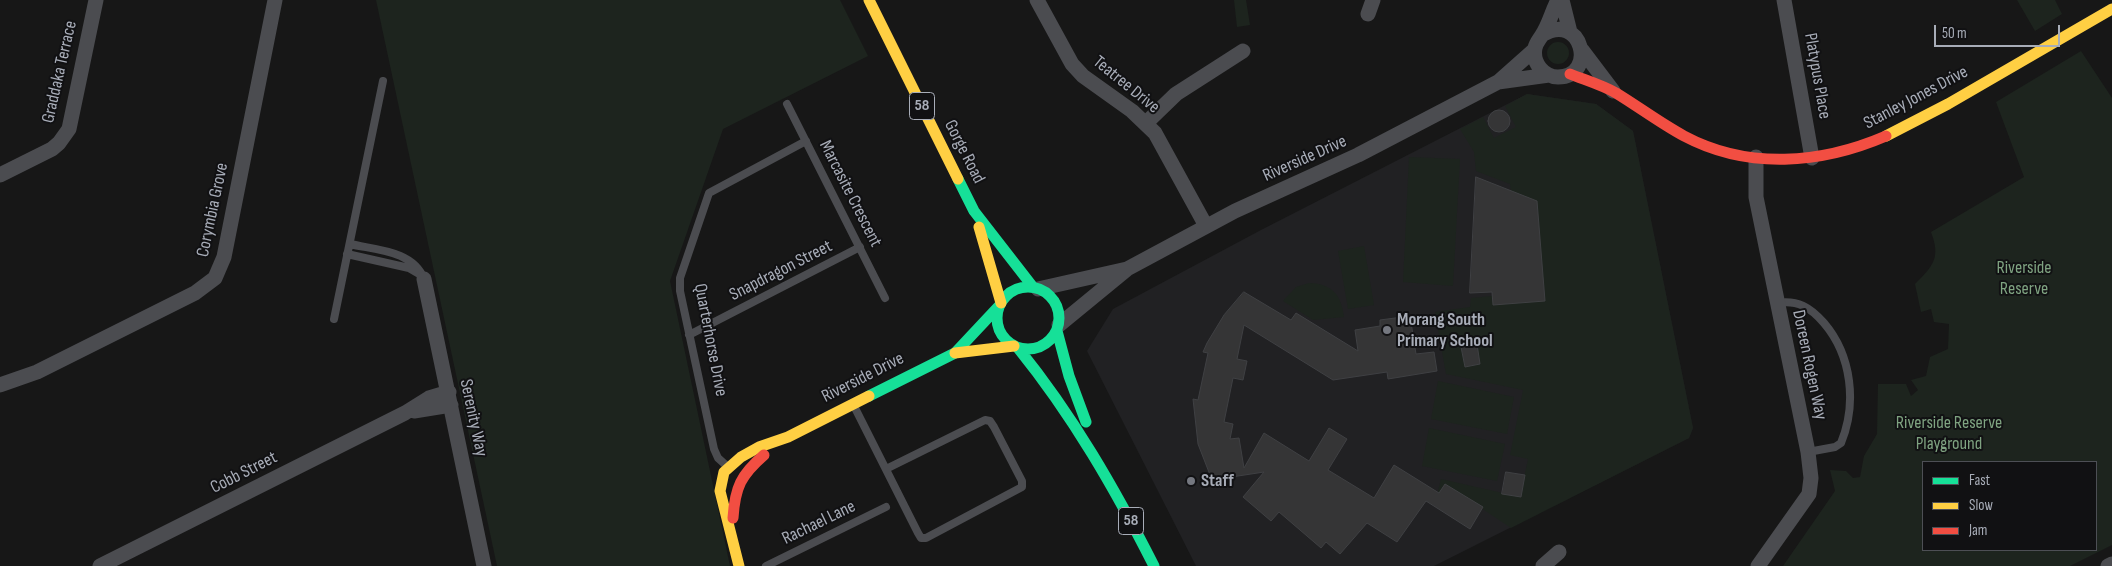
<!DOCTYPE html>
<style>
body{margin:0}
#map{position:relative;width:2112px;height:566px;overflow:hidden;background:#171717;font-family:"Sofia Sans Condensed",sans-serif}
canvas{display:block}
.legend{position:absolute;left:1922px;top:461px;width:175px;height:90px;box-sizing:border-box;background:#111113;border:1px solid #4d4f55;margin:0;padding:6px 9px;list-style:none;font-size:15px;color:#a8adb8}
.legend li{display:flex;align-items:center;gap:10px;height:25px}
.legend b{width:25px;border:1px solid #4d4f55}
.scale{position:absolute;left:1934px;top:25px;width:126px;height:22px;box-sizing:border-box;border:2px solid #a8adb8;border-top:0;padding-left:6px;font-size:15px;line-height:18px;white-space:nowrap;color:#a8adb8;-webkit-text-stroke:4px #111113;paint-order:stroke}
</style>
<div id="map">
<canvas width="2112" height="566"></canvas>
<ul class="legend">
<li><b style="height:6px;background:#16e098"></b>Fast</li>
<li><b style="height:6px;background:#ffcf43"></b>Slow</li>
<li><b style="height:6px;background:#f24e42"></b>Jam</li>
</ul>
<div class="scale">50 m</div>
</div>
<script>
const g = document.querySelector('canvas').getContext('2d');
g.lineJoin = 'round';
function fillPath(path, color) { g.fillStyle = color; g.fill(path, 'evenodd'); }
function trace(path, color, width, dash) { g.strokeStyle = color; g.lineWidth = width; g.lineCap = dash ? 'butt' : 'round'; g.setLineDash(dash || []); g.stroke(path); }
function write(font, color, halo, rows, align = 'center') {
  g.font = font + ' "Sofia Sans Condensed",sans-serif'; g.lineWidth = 4; g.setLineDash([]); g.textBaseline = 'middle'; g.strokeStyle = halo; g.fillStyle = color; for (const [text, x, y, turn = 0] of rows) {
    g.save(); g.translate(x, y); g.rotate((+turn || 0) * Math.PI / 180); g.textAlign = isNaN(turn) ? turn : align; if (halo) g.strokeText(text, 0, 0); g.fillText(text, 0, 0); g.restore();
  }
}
fillPath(new Path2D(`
 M 1527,94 L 1596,104 L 1633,131 L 1693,428 L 1689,438 L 1434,566 L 1196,566 L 1087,351 L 1113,309 L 1261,230 Z`), '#212123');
fillPath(new Path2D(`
 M 376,0 L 840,0 L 868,56 L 723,129 L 670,281 L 730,566 L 497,566 Z
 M 1234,0 L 1246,0 L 1250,25 L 1237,27 Z
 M 2017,0 L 2055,0 L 2062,14 L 2035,31 Z
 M1547 53a11 11 0 1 1 22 0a11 11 0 1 1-22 0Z
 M 2081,51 L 2112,98 L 2112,545 L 2070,566 L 1783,566 L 1835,491 L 1830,470 L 1846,471 L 1853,478 L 1860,477 L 1864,456 L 1877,434 L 1878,384 L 1906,384 L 1911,396 L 1918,390 L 1911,380 L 1926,376 L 1930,357 L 1948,349 L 1949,324 L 1934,322 L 1931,309 L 1921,312 L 1915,284 C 1933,266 1941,258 1931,232 L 2024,177 L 1996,102 ZM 2096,462 L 2096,550 L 1923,550 L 1923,462 Z
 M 1527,94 L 1596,104 L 1633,131 L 1693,428 L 1689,438 L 1511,528 L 1445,484 L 1436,499 L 1441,479 L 1520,497 L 1528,459 L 1510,455 L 1523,390 L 1446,374 L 1435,312 L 1470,307 L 1471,298 L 1492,296 L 1493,305 L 1545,300 L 1537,202 L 1511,191 L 1510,184 L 1476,171 L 1474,152 L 1460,129 L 1483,117 L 1494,138 L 1516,127 L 1505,106 Z
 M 1409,157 L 1460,159 L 1453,286 L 1403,282 Z
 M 1364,246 L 1374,305 L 1348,309 L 1338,251 Z
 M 1309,283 C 1333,284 1341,295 1344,317 L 1313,320 L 1283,301 L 1296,287 Z
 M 1438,381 L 1514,397 L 1507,434 L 1431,419 Z
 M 1429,428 L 1505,444 L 1497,481 L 1422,466 Z`), '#1d241e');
const building = new Path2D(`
 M1488 121a11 11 0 1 1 22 0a11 11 0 1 1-22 0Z
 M 1476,177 L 1537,201 L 1545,301 L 1493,305 L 1492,292 L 1470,293 Z
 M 1244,292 L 1291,320 L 1296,313 L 1358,351 L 1355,330 L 1380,326 L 1380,320 L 1410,316 L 1416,354 L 1434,352 L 1437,371 L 1388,379 L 1387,372 L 1333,380 L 1244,325 L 1237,359 L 1247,361 L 1243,380 L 1233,378 L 1224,422 L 1233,424 L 1230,439 L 1239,438 L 1244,468 L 1264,433 L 1309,461 L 1329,428 L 1347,439 L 1328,470 L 1374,498 L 1394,465 L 1439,493 L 1445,484 L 1483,507 L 1470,529 L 1426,501 L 1397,542 L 1367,523 L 1340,554 L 1326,542 L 1321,548 L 1279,512 L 1271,521 L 1243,497 L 1264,472 L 1212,480 L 1198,444 L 1193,399 L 1198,400 L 1208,353 L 1203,352 L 1207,343 L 1224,315 Z
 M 1477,344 L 1480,364 L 1465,367 L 1461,347 Z
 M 1506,472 L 1525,475 L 1521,497 L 1502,494 Z`);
fillPath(building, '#353536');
trace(building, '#3f4043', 1);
trace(new Path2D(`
 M 787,104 L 885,298
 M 350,244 C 375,250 413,250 424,279
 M 347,254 L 409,268 L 421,275
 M 1777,303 C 1798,300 1810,307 1824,323 C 1852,356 1857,404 1841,443 L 1835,447 L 1808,452
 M 334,319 L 383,81
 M 689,335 L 860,247
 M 854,406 L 918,533 L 921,538 L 926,538 L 1022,487 L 1022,481 L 994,427 L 990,421 L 985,420 L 886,469
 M 728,467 L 718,458 L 714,449 L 680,291 L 680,278 L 709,193 L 806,141
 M 766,566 L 886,507`), '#4b4c50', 8);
trace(new Path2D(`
 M 1037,0 L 1072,64 L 1083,76 L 1132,111 L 1155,133 L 1206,226
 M 1562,0 L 1570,32
 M 1784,0 L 1812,158
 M 1368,14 L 1373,0
 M 1542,35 C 1582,10 1598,77 1558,77 C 1544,77 1532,63 1535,48 C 1536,43 1539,40 1542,35 C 1549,25 1552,11 1558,0
 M 1582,50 L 1613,91
 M 1498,82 L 1549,75
 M 1146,123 L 1176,94 L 1243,51
 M 1756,157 L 1756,197 L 1808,452 L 1811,478 L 1809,494 L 1758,566
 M 0,175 L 52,149 L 59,143 L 69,129 L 96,0
 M 424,279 L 484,566
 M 1038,289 L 1127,269 L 1235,211 L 1358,155 L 1498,82 L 1534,50
 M 1059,325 L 1126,270
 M 0,385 L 37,372 L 195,293 L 215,278 L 224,257 L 275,0
 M 414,411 L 451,405
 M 100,566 L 405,413 L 429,398 L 449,392
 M 1543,566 L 1559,552
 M 2108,566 L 2112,564`), '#4b4c50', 15);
trace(new Path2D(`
 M 958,179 L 974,211 L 1033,287
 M997 318a31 31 0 1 1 62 0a31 31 0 1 1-62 0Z
 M 1057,331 L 1069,376 L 1086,422
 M 1018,348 C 1073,416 1115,489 1154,566
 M 869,396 L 955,353 L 1000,305`), '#16e098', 11);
trace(new Path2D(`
 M 869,0 L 958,179
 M 1886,136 L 1948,104 L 2112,9
 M 979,227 L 1001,303
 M 955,353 L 1014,346
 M 739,566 L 720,491 L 724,472 L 741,457 L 759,447 L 788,437 L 869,396`), '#ffcf43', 11);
trace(new Path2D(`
 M 1570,74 C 1585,80 1602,85 1616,93 C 1639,107 1660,123 1684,136 C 1748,170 1821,164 1886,136
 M 733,518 C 735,487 741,475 764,455`), '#f24e42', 11);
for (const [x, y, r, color] of [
 [1387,330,5,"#757880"],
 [1191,481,5,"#757880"]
]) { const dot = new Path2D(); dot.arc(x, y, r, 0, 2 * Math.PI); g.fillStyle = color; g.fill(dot); trace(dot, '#111113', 2); }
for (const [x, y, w] of [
 [922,106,25],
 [1131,521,25]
]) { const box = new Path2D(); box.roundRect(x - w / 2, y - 13.5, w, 27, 4); g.fillStyle = '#111113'; g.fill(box); trace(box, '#a8adb8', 1); }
write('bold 16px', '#a8adb8', null, [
 ["58",922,106],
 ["58",1131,521]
]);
write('18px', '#a8adb8', '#111113', [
 ["Graddaka Terrace",60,72,-77],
 ["Platypus Place",1817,76,80],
 ["Teatree Drive",1126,85,39],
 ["Stanley Jones Drive",1916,98,-28],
 ["Gorge Road",964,152,63],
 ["Riverside Drive",1305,159,-24],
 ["Marcasite Crescent",850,194,63],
 ["Corymbia Grove",213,210,-78],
 ["Snapdragon Street",781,271,-27],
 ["Quarterhorse Drive",710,340,79],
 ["Doreen Rogen Way",1809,365,78],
 ["Riverside Drive",863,378,-27],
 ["Serenity Way",473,418,78],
 ["Cobb Street",244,473,-27],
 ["Rachael Lane",819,523,-26]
]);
write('18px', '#7fa381', '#111113', [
 ["Riverside",2024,268],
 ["Reserve",2024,289],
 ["Riverside Reserve",1949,423],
 ["Playground",1949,444]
]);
write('bold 18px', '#a8adb8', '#111113', [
 ["Morang South",1397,320],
 ["Primary School",1397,341],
 ["Staff",1201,481]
], 'left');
</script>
